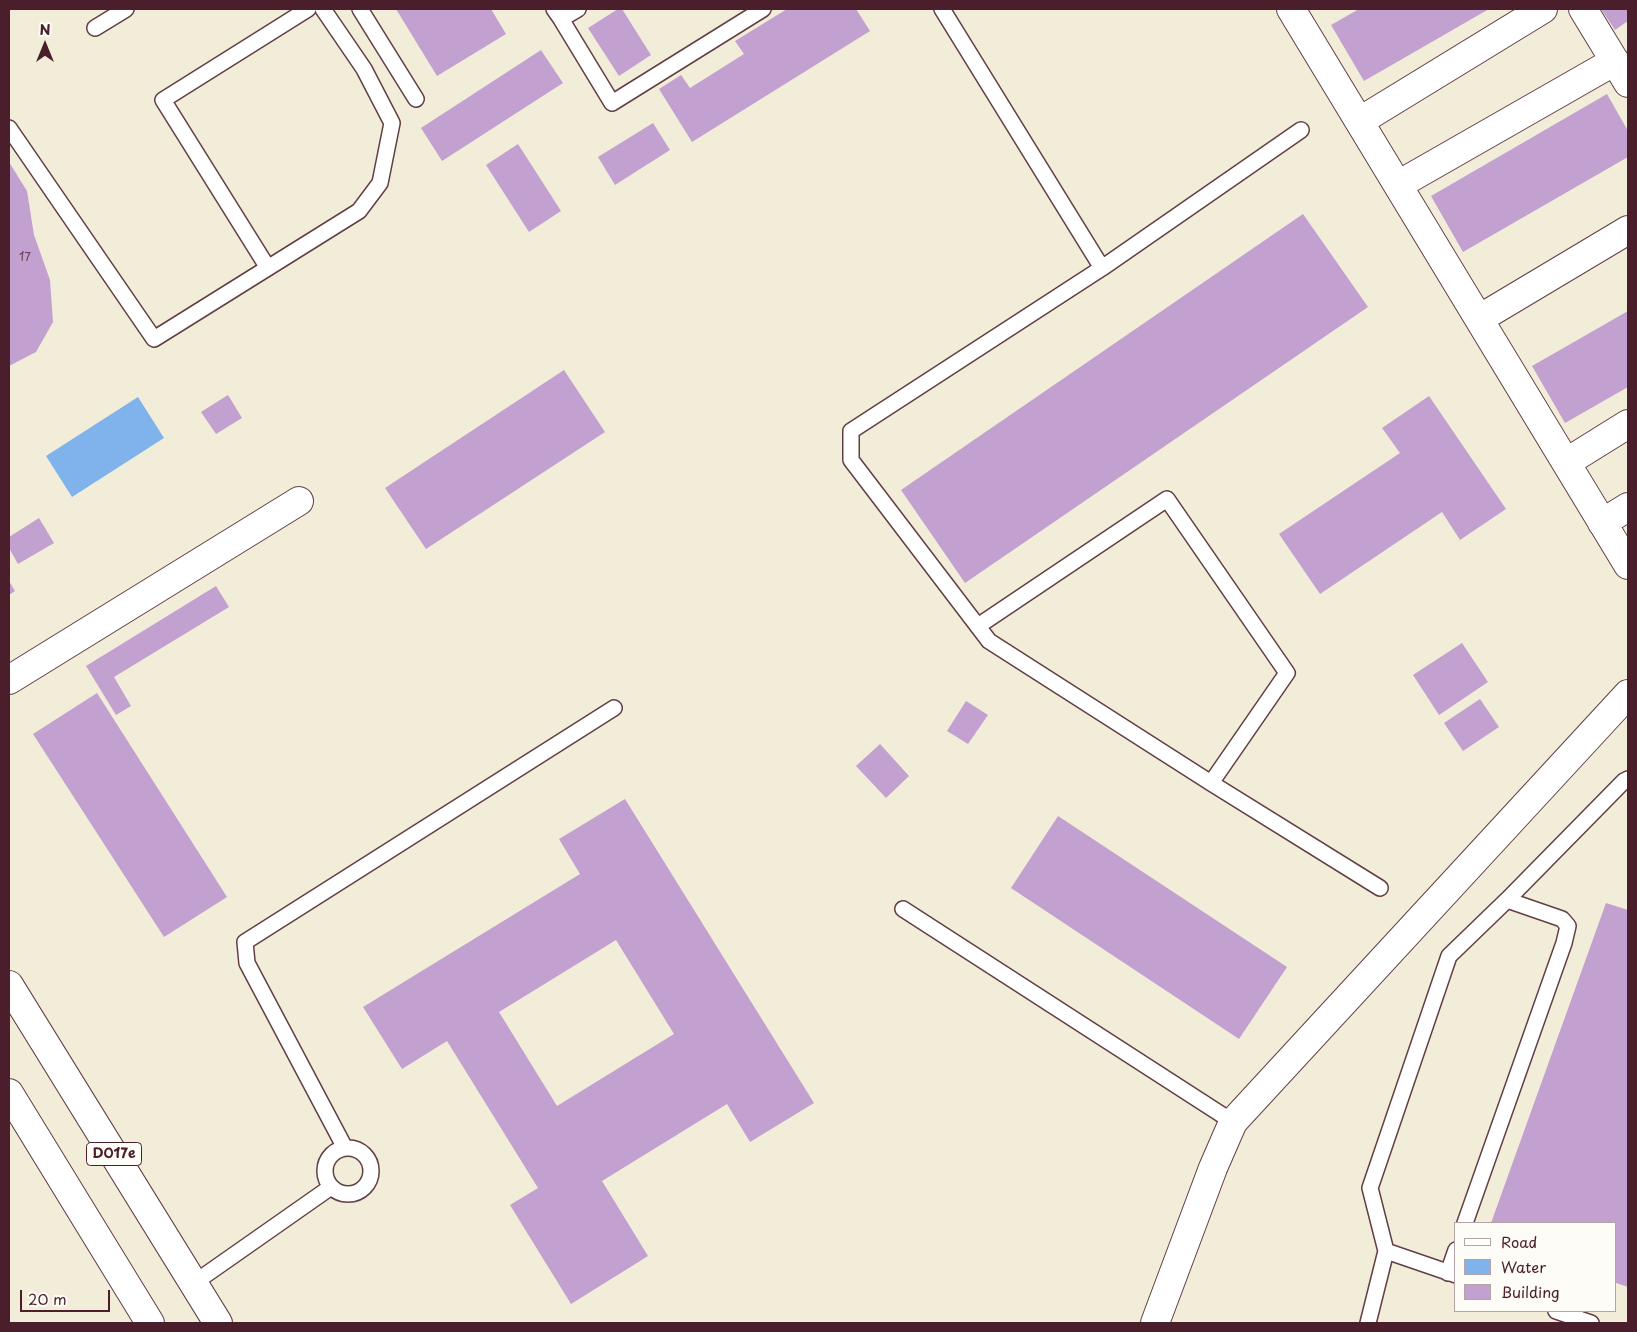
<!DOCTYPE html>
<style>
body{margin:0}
#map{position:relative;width:1637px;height:1332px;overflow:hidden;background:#f1edd8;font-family:"Playpen Sans",sans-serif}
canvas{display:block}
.frame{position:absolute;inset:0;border:10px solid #4a1f2b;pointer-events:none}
.legend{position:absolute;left:1454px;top:1222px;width:162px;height:90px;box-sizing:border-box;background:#fdfcf7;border:1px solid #b5a4a5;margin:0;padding:6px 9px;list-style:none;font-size:15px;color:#4a1f2b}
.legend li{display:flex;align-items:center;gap:10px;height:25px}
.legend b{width:25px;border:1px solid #b5a4a5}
.north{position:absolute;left:20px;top:20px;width:50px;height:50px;-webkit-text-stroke:4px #fdfcf7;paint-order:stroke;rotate:0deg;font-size:14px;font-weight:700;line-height:20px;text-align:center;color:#4a1f2b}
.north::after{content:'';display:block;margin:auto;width:18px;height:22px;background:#4a1f2b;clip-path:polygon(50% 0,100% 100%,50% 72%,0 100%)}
.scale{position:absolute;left:20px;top:1290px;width:90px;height:22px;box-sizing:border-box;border:2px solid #4a1f2b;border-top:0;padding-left:6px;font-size:15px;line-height:18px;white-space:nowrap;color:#4a1f2b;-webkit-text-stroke:4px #fdfcf7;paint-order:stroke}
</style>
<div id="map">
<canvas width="1637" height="1332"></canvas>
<div class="frame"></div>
<ul class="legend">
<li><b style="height:6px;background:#fff"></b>Road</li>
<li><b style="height:14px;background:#80b2ec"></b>Water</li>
<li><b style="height:14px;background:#c2a0d0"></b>Building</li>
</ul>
<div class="north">N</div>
<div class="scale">20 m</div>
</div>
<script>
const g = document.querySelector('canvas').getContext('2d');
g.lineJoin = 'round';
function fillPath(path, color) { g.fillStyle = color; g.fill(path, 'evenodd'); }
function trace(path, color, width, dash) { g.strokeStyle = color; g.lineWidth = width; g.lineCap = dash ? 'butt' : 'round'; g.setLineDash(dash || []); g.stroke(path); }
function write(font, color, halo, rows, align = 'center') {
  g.font = font + ' "Playpen Sans",sans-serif'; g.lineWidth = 4; g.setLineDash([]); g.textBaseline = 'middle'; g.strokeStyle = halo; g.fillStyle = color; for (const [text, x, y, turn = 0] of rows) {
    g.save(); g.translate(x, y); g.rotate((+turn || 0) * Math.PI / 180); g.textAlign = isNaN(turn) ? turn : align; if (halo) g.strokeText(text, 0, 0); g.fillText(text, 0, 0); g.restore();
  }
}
fillPath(new Path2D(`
 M 138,397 L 164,438 L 72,497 L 46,456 Z`), '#80b2ec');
fillPath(new Path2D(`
 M 396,9 L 491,9 L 506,34 L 437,76 Z
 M 618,9 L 622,9 L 651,55 L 619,76 L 588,28 Z
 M 787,9 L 856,9 L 870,31 L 692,142 L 659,89 L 681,75 L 690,88 L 744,54 L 735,41 Z
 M 1359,9 L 1489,9 L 1364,81 L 1331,25 Z
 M 1601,9 L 1628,9 L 1628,21 L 1615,30 Z
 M 541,50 L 563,83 L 442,161 L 421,128 Z
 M 1607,94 L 1628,131 L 1628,157 L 1463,252 L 1431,196 Z
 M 653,123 L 670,150 L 615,185 L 598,157 Z
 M 518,144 L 561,211 L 529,232 L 486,165 Z
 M 9,162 L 27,191 L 34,235 L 50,280 L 53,322 L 36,352 L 9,366 Z
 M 1303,214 L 1368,307 L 965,583 L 901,490 Z
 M 1628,311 L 1628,387 L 1565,423 L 1532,366 Z
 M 564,370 L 605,432 L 426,549 L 385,488 Z
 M 228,395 L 242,418 L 216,434 L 201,412 Z
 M 1429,396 L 1506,509 L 1460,540 L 1442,512 L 1320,594 L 1279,534 L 1400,453 L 1382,428 Z
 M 39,518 L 54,543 L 18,564 L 9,548 L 9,537 Z
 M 9,581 L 15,591 L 9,595 Z
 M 216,586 L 229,607 L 114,677 L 131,706 L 116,715 L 86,666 Z
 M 1462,643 L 1488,682 L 1439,715 L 1413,675 Z
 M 97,693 L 227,897 L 164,937 L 33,734 Z
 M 1480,699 L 1499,727 L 1463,751 L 1444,723 Z
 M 966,701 L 988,715 L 968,744 L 947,731 Z
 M 880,744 L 909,776 L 886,798 L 856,766 Z
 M 625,799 L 814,1103 L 750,1142 L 727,1104 L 602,1181 L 648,1256 L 571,1304 L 510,1205 L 538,1188 L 447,1041 L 402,1069 L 363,1007 L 580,874 L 559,839 ZM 616,940 L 674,1034 L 557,1106 L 499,1012 Z
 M 1058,816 L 1287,967 L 1239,1039 L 1011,888 Z
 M 1606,903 L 1628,910 L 1628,1287 L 1616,1283 L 1616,1223 L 1491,1223 Z`), '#c2a0d0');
const service = new Path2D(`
 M 360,9 L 416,99
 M 554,9 L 561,19 L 578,9
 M 942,9 L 1102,268
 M 561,19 L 612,103 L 763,9
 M 95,28 L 126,9
 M 9,128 L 154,339 L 359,211 L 380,183 L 392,123 L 364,69 L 323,9
 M 1301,130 L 1102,268 L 851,431 L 851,460 L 989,641 L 1211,783 L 1380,888
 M 268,268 L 163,100 L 308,9
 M 978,626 L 1167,499 L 1287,673 L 1211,783
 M 903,909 L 1233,1122
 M 345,1148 L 247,963 L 245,942 L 614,708
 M325 1171a23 23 0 1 1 46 0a23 23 0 1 1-46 0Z
 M 1465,1223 L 1564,943 L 1568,926 L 1562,919 L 1507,900
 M 1386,1251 L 1456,1275
 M 1448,1273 L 1456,1250
 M 194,1283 L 331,1187
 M 1556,1311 L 1591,1323
 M 1368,1323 L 1386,1251 L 1370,1188 L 1449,956 L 1507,900 L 1624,781 L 1628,779`);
const minor = new Path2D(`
 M 1291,9 L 1628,565
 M 1583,9 L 1628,83
 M 1360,121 L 1543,9
 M 1398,185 L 1615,61
 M 1479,319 L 1628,230
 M 1567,462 L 1628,424
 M 1602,523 L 1628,507
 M 9,680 L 299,501
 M 1155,1323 L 1213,1168 L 1233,1122 L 1628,694`);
const primary = new Path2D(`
 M 9,985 L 218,1323
 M 9,1093 L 150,1323`);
trace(service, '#633e45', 18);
trace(minor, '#633e45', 30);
trace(primary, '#633e45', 30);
trace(service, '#fff', 15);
trace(minor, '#fff', 28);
trace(primary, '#fff', 28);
write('12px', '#683f54', null, [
 ["17",25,258]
]);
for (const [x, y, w] of [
 [114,1154,55]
]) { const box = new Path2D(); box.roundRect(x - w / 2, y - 11.5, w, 23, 4); g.fillStyle = '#fdfcf7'; g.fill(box); trace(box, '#4a1f2b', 1); }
write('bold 14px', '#4a1f2b', null, [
 ["D017e",114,1154]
]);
</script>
